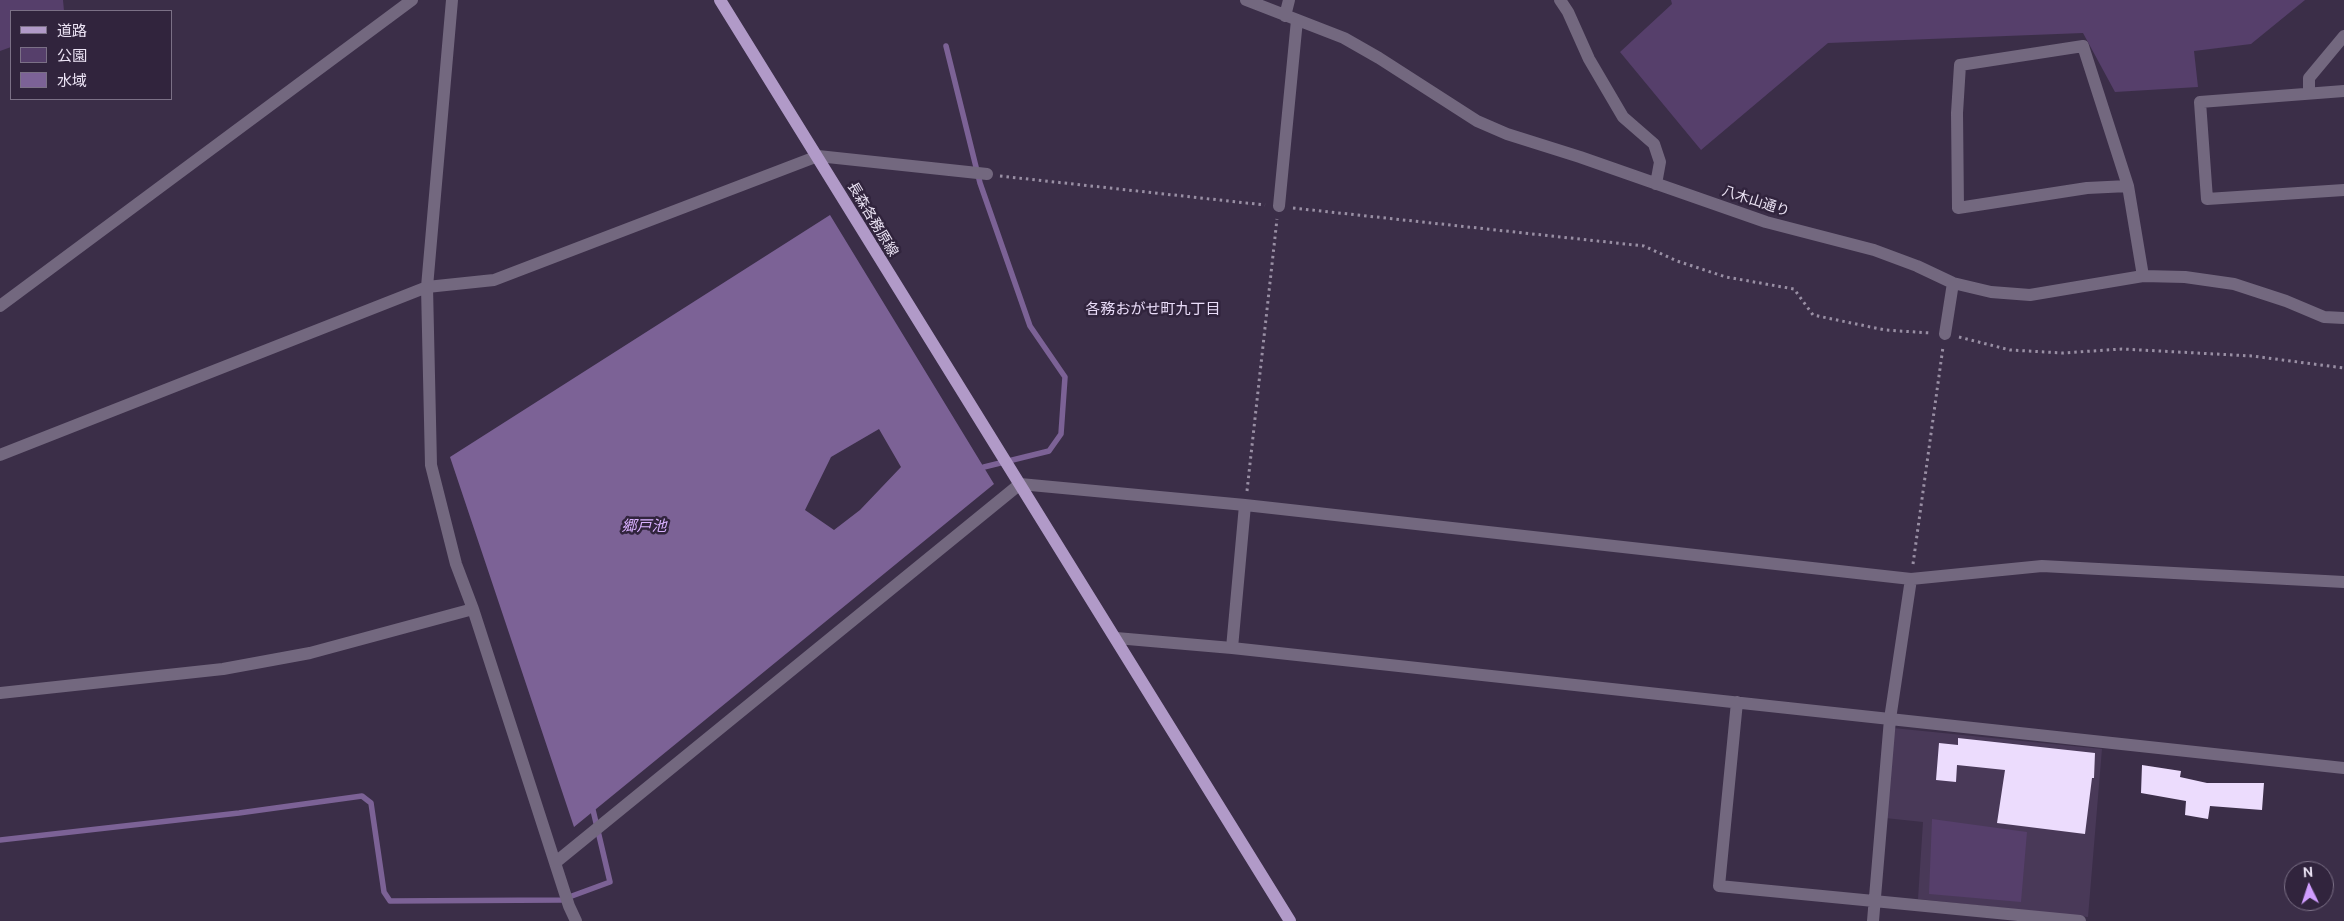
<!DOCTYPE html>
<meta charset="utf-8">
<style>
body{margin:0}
#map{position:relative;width:2344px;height:921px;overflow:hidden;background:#3b2e48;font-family:Ubuntu,"Noto Sans JP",sans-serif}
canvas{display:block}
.legend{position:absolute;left:10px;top:10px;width:162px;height:90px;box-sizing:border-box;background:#31243d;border:1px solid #7b7086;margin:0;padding:6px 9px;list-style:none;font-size:15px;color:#ebe3f4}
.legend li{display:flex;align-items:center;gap:10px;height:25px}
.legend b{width:25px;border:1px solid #7b7086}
.north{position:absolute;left:2284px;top:861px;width:50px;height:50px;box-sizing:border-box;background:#31243d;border:1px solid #7b7086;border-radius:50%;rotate:356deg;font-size:14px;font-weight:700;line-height:20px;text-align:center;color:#ebe3f4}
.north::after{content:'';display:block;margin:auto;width:18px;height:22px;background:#d09dff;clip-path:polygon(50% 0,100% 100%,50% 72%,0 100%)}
</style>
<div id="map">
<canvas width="2344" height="921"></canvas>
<ul class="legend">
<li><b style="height:6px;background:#b19ac8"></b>道路</li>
<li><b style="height:14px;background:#563f6b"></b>公園</li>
<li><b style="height:14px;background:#7c6296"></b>水域</li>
</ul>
<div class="north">N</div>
</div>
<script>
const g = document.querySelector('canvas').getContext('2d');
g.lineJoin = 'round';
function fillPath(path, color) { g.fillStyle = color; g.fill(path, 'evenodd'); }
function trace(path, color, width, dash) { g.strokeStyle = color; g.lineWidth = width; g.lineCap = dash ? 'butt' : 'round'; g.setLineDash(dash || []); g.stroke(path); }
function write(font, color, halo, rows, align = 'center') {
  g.font = font + ' Ubuntu,"Noto Sans JP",sans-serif'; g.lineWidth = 5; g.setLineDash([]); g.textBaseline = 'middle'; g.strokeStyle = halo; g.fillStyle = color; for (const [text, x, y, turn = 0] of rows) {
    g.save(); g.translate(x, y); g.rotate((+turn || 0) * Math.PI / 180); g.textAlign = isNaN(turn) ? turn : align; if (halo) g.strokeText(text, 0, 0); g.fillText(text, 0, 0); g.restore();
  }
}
fillPath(new Path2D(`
 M 1893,728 L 2102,749 L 2088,917 L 1918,899 L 1923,822 L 1885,818 Z`), '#493958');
fillPath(new Path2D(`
 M 0,0 L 63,0 L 64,11 L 11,11 L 11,47 L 0,51 Z
 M 1671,0 L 2305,0 L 2251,44 L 2194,51 L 2198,87 L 2115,92 L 2083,33 L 1828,43 L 1701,150 L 1620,52 L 1672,4 Z
 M 1932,819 L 2027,832 L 2021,902 L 1929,894 Z`), '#563f6b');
fillPath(new Path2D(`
 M 830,215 L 994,484 L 574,827 L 450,457 ZM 879,429 L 901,467 L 860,510 L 834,530 L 805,510 L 831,457 Z`), '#7c6296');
trace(new Path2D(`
 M 946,46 L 980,183 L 1030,326 L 1065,377 L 1061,434 L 1049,451 L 984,467
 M 0,840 L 239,813 L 362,796 L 371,803 L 384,892 L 390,901 L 561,900 L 610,882 L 593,810`), '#7c6296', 5.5);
fillPath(new Path2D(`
 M 1958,738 L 2095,753 L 2094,778 L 2092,778 L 2085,834 L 1997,823 L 2005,770 L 1957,765 L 1956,782 L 1936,780 L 1939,743 L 1958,745 Z
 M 2142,765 L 2181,771 L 2180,777 L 2207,783 L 2264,783 L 2262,810 L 2210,806 L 2208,819 L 2185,815 L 2186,801 L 2141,793 Z`), '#ecdcfd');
trace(new Path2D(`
 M 1000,176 L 1265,205
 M 1293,208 L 1644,246 L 1677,261 L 1726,277 L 1794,289 L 1813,315 L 1885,330 L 1931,333
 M 1959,337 L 2010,350 L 2063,353 L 2122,349 L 2252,356 L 2344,368
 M 1247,491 L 1277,219
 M 1913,564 L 1943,347`), '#998fa4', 3, [2.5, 4]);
trace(new Path2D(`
 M 452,0 L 427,287 L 431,465 L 456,564 L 473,609 L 569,906 L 576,921
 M 1246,0 L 1344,38 L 1379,58 L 1477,121 L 1507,134 L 1580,157 L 1766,222 L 1874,250 L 1917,266 L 1953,283 L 1991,292 L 2030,295 L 2143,276 L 2185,277 L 2234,284 L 2286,301 L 2324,317 L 2344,318
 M 1560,0 L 1568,12 L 1589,59 L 1623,117 L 1654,144 L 1660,162 L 1656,184
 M 1285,16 L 1289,0
 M 2083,46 L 2128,186 L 2087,188 L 1958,208 L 1957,113 L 1960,65 Z
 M 2344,91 L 2200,102 L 2207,199 L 2344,190
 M 2309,93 L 2309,78 L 2344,36
 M 2128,186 L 2143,276
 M 1279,206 L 1297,20
 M 0,306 L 412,0
 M 1945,334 L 1953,283
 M 0,455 L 427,287 L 494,280 L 818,156 L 987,174
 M 1116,638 L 1232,648 L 2344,768
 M 1232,648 L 1245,505
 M 0,693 L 223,669 L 310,653 L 473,609
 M 1737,702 L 1719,886 L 2080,921
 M 556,862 L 1020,484 L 1245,505 L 1911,579 L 2042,566 L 2344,582
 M 1873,921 L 1890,719 L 1911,579`), '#73687f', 12);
trace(new Path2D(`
 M 720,0 L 1290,921`), '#b19ac8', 12);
write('14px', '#ebe3f4', '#31243d', [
 ["八木山通り",1756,201,18],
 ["長森各務原線",873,219,59]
]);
write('15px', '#e9dcf8', '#31243d', [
 ["各務おがせ町九丁目",1153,309]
]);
write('italic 15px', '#d9b1ff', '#31243d', [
 ["郷戸池",644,526]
]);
</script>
